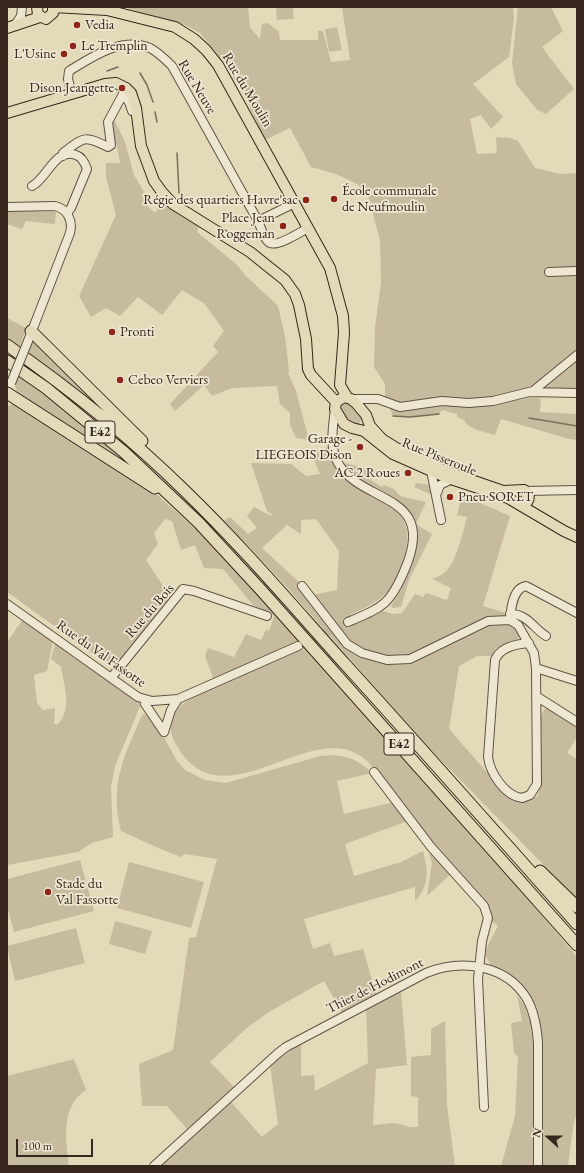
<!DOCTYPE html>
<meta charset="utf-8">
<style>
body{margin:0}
#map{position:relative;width:584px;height:1173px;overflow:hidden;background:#e3daba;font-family:"EB Garamond",serif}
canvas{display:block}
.frame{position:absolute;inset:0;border:8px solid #36261b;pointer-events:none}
.north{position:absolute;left:528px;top:1117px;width:40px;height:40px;-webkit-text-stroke:3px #ede7d2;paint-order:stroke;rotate:291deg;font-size:11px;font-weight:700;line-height:16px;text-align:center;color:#36261b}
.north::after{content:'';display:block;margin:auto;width:14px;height:18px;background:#36261b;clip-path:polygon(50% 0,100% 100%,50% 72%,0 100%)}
.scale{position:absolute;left:16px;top:1139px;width:77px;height:18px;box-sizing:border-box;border:2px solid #36261b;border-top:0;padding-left:5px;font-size:12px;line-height:14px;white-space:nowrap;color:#36261b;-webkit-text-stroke:3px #ede7d2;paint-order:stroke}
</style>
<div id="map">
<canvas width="584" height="1173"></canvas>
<div class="frame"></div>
<div class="north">N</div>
<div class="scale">100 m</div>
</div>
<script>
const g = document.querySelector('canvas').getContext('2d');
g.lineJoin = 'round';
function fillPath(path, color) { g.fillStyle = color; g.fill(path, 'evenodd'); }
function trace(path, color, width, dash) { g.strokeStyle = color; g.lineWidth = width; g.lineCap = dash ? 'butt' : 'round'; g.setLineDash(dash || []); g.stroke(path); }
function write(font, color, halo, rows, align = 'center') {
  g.font = font + ' "EB Garamond",serif'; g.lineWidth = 3.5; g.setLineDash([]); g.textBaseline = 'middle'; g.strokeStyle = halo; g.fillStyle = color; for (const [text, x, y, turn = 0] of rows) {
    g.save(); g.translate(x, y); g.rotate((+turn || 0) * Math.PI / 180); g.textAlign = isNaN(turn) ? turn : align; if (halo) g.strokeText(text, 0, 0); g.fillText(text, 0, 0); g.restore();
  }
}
fillPath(new Path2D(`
 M 248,7 L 250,27 L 260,39 L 262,24 L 268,23 L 279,32 L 280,40 L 318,40 L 318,31 L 323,31 L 331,62 L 350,60 L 342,7 L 513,7 L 514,18 L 509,57 L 473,84 L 503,117 L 491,129 L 481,115 L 470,119 L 477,154 L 497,153 L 496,137 L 510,138 L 518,141 L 535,168 L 560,174 L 577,173 L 577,393 L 528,393 L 541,399 L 540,412 L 577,414 L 577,440 L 569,439 L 501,419 L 495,435 C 485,432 469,430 464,420 L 457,417 L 457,414 L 442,410 L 439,414 C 424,416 408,419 393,416 L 385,397 L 385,384 L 374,367 L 375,327 L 381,282 L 380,240 L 368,196 L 357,184 L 336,174 L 311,167 L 290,128 L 265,140 L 245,97 L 222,59 L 200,33 L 185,25 L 127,8 Z
 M 276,7 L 293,7 L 294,19 L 277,20 Z
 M 518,7 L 551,7 L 563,31 L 542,47 L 574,89 L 546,114 L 537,110 L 516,84 L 512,63 Z
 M 337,27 L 342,50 L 329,52 L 325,29 Z
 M 113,117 L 125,142 L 134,175 L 146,195 L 144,202 L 155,213 L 162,201 L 182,217 L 199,226 L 197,232 L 236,264 L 246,276 L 278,306 L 285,336 L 289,371 L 288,373 L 296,391 L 309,440 L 296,438 L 290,425 L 290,413 L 280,404 L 277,386 L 232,388 L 212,396 L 204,385 L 175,411 L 170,404 L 218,352 L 213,346 L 224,331 L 205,304 L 182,290 L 162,315 L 138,297 L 120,316 L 106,308 L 91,317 L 79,296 L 116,215 L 106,177 L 106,163 L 120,163 L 116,142 L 113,143 L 112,124 Z
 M 7,210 L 56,212 L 55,224 L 26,221 L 22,229 L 7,224 Z
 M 7,318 L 26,328 L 20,346 L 7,337 Z
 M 33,340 L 110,415 L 28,352 Z
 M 19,375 L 89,429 L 140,473 L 17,393 L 15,384 Z
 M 344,401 L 351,404 L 362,418 L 359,425 L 356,425 L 346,419 L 339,406 Z
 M 19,403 L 144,483 L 209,541 L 309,649 L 364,715 L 486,850 L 577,957 L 577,1113 L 574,1121 L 568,1166 L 543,1166 L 542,1160 L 543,1049 L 539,1015 L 526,990 L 506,973 L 492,967 L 484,953 L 498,926 L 490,920 C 460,880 430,841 399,802 C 388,788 377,768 362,757 C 310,720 229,817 182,754 C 176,745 169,735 171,724 C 176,707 182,704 196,695 L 298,649 L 294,643 L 214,680 L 205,656 L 208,648 L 234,657 L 246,634 L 261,640 L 266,630 L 269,631 L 274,616 L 253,605 L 223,569 L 204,568 L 195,545 L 181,550 L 172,521 L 165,519 L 154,533 L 158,544 L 146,560 L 171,598 L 119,664 L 110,666 L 7,592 L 7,407 L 12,404 Z
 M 328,447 C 331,456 334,467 341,474 C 371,506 425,502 402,563 C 399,571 396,581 391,588 C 381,601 364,608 350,615 L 356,623 L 383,611 L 393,614 L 402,613 L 415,594 L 423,597 L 426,593 L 447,600 L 451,588 L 432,579 C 436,577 440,576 444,573 C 456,565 463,531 467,517 L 457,515 L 462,495 L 510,516 L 483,606 L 506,613 L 505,616 L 489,618 L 429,649 L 408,657 L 395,659 L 381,657 L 352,644 L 350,647 C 368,658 391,667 413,660 C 437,653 505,598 520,635 L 517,641 L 512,644 L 511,641 L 495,649 L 494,656 L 477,656 L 459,666 L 449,729 L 506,794 L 518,800 L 537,797 L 541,784 L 540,717 L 544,710 L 548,707 L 577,724 L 577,737 L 567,753 L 577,759 L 577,899 L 428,747 L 283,583 L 224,520 L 230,517 L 248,534 L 257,528 L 247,516 L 254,507 L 271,516 L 272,514 L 267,511 L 251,463 L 291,464 L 306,476 L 320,474 L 311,452 ZM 316,519 L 339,551 L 337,590 L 313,595 L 262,548 L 287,525 L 301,534 L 301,520 Z
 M 345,463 L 376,471 L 374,479 L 367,478 L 382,487 L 384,485 L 394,489 L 400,496 L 426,502 L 416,524 L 432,534 L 409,580 L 401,607 L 393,608 L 391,606 C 398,596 402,587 407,576 C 421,545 424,517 391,496 C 374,485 357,479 343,465 Z
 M 416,483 L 431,485 L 432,495 L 414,487 Z
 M 23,619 L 53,641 L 47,671 L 34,675 L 37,703 L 43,710 L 55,708 L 54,723 L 57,725 C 73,710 64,686 61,667 L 51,659 L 55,644 L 141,704 L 115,766 L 111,787 L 113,837 L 92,843 L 78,852 L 7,865 L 7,642 Z
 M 147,714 L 156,723 L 177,761 L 185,770 L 205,780 L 226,783 L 320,756 C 342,753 357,758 372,773 L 337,781 L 344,814 L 394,802 L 408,821 L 345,844 L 354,876 L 401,862 L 423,851 C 428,870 430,886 415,901 L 415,887 L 304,919 L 313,949 L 330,943 L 334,956 L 363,949 L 376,994 L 342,1013 L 324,981 L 269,1012 L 248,1027 L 210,1062 L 235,1088 L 188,1130 L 167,1106 L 142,1106 L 139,1064 L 173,1050 L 189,938 L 196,937 L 217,859 L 184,854 L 181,857 L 163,850 L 121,831 C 109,784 124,757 142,715 Z
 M 433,851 L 452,873 L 427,896 L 432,863 L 429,854 Z
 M 80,860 L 94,911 L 14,932 L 7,906 L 7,879 Z
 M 129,862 L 204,882 L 191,928 L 117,908 Z
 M 115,921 L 152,931 L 145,954 L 109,944 Z
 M 76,928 L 85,963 L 15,981 L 7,946 Z
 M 401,991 L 407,1065 L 376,1069 L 373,1125 L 395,1123 L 410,1127 L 418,1127 L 418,1097 L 411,1096 L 411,1057 L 431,1055 L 431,1029 L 445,1021 L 447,1105 L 455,1166 L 159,1166 L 231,1102 L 262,1137 L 278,1124 L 270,1065 L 301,1043 L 301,1076 L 314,1075 L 315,1091 L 368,1063 L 366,1007 Z
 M 517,995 L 526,1008 L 534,1032 L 535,1166 L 501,1166 L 515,1116 L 518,1057 L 514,1053 L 511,1023 L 522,1021 Z
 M 74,1059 L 86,1090 C 60,1107 66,1139 69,1166 L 7,1166 L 7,1076 Z`), '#c6bb9f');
trace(new Path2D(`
 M 107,71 L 118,67
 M 140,73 L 147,85 L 153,102
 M 155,112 L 157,122
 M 177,153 L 179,193 L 187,200
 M 393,416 L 410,417 L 439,414
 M 529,418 L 577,426`), '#7a6d5a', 1.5);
trace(new Path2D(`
 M 302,644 L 348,622`), '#c0b69a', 8, [8, 4]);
const minor = new Path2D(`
 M 15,25 L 21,16 L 22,7
 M 72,94 L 68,79 L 69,71 C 92,57 122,36 150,48 C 158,52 166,60 172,66 L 258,221
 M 63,156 L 63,153 C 84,137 84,135 108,147 L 111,145 L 108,122 L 123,94 L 129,102 L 132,111
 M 32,186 C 47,179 55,147 76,155 C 82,157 85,163 87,169 L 71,208 L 67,213
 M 295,203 L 258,221 C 261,227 264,240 270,243 C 277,247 301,232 308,228
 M 7,207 L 55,206 C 68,209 73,221 70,233 L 28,341
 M 549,272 L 577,271
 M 530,392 L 577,393
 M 351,399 L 378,399 L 400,407 L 442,401 L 469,403 L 493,401 L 533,391 L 577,355
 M 335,409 C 333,426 329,448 338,463 C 362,505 438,492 405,569 C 390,605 383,607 348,622
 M 431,471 L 441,520
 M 526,491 L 577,490
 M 437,493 L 440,485 L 452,479
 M 302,586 L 347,644 L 362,653 L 387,660 L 410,659 L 488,621 L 510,620 L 518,625 L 534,653 L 536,668 L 537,784 L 530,795 L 522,798 C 505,796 490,773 488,757 L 495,660 C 500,647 516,644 529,643
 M 7,604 L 138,697 L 152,701 L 178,699 L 298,646
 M 510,614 C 528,614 533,628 546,636
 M 510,620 C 511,608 513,588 526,586 L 577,613
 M 536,668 L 577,681
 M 111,678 L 183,589 L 194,591 L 267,616
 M 536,696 L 577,722
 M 145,704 L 164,732 L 171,710 L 178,699
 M 374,772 L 431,847 L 484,906 L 488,918 L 482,941 L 478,979 L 484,1107
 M 154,1166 L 277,1054 L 286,1047 L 426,973 C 461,959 506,964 527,999 C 535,1013 537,1028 538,1043 L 538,1166`);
const major = new Path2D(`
 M 37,7 L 38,15 L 46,19 L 53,13 L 53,7
 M 53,7 L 107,10 L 175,27 L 194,39 L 206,50 L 218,65 L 330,268 L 343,316 L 344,333 L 340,385 L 347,397
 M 7,28 L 40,17
 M 7,113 L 105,84 L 116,83 L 126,88 L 131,93 L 136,108 L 141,146 L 154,181 L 162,192 L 173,204 L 250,252 L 285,280 L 295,294 L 299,305 L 306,339 L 308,369 L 311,375 L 336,402
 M 522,505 C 528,503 530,499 528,493 L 524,490 L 503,491 L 448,472 L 398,449 L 382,439 L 370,426 L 366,415 L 356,403 L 351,399 L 344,397 L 336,402 L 335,409 L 344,424 L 352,428 L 364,431 L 393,454 L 445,477 L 508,498 L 564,531 L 577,537`);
const highway = new Path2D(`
 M 31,331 L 142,441
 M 7,345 C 70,389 129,436 184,490 C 241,545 292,605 345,664 C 423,750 500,837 577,924
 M 7,361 L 46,388 L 124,452 L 199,523 L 261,590 L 577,945
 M 7,393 L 155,488
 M 540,871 L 577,907`);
trace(minor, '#615343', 10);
trace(major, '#36261b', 12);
trace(highway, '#36261b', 13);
trace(minor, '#ede7d2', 8);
trace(major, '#e3daba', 10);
trace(highway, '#e3daba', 11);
const minorBridge = new Path2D(`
 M 11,383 L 28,341`);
trace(minorBridge, '#615343', 10, []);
trace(minorBridge, '#ede7d2', 8);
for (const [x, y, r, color] of [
 [77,25,4,"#8f2418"],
 [73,46,4,"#8f2418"],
 [64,54,4,"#8f2418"],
 [122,88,4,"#8f2418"],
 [334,199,4,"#8f2418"],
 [306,200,4,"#8f2418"],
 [283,226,4,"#8f2418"],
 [112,332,4,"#8f2418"],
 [120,380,4,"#8f2418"],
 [360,447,4,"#8f2418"],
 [408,473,4,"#8f2418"],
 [450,497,4,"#8f2418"],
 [48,892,4,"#8f2418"]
]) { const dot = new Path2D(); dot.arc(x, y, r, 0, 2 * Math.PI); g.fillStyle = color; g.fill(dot); trace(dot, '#ede7d2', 1.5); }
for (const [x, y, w] of [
 [100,432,30],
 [399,744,30]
]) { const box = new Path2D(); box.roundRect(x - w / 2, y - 11, w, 22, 3); g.fillStyle = '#ede7d2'; g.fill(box); trace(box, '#36261b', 1); }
write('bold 13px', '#36261b', null, [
 ["E42",100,432],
 ["E42",399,744]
]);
write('14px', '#36261b', '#ede7d2', [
 ["Vedia",85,25],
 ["Le Tremplin",81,46],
 ["L'Usine",56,54,"right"],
 ["Dison Jeangette",114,88,"right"],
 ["École communale",342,191],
 ["de Neufmoulin",342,207],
 ["Régie des quartiers Havre'sac",298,200,"right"],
 ["Place Jean",275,218,"right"],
 ["Roggeman",275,234,"right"],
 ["Pronti",120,332],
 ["Cebeo Verviers",128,380],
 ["Garage -",352,439,"right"],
 ["LIEGEOIS Dison",352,455,"right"],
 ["AC 2 Roues",400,473,"right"],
 ["Pneu SORET",458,497],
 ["Stade du",56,884],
 ["Val Fassotte",56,900]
], 'left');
write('14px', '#36261b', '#ede7d2', [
 ["Rue Neuve",197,87,59],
 ["Rue du Moulin",247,90,59],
 ["Rue Pisseroule",439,457,22],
 ["Rue du Bois",150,611,-49],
 ["Rue du Val Fassotte",101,654,35],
 ["Thier de Hodimont",375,986,-27]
]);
</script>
